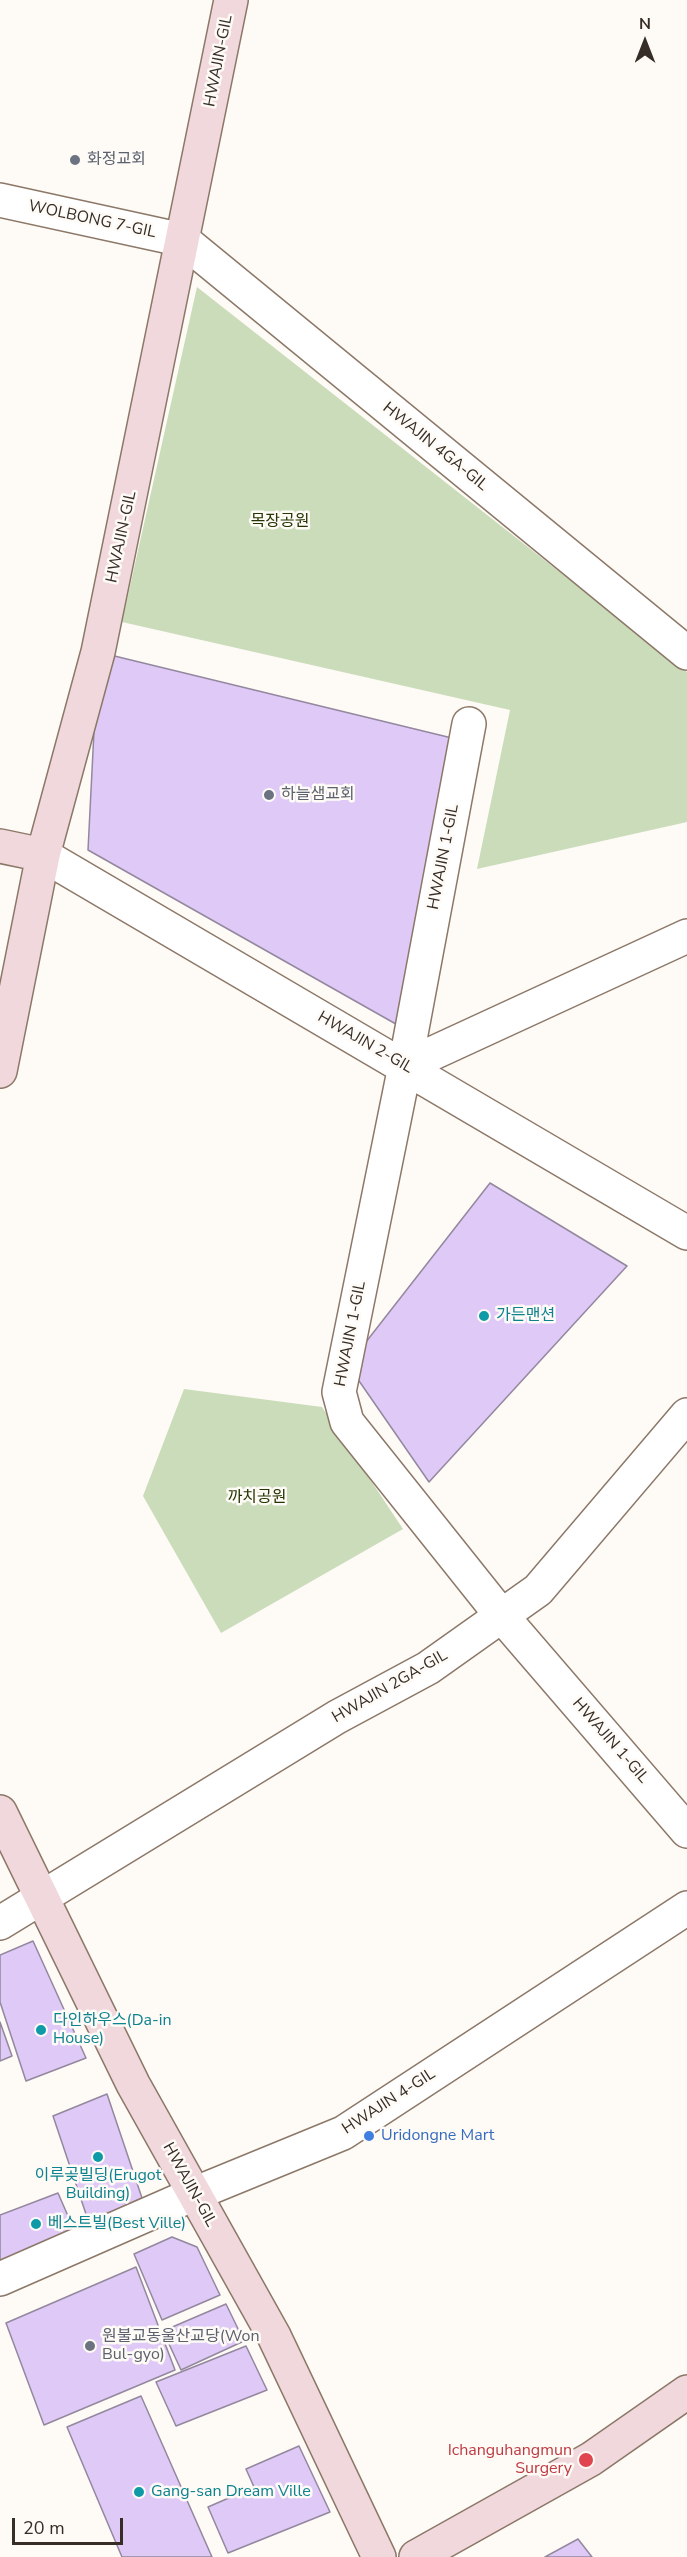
<!DOCTYPE html>
<meta charset="utf-8">
<style>
body{margin:0}
#map{position:relative;width:687px;height:2557px;overflow:hidden;background:#fefaf6;font-family:"Nunito Sans",sans-serif}
canvas{display:block}
.north{position:absolute;left:615px;top:12px;width:60px;height:60px;-webkit-text-stroke:4px #fefaf6;paint-order:stroke;rotate:0deg;font-size:16px;font-weight:700;line-height:24px;text-align:center;color:#362d26}
.north::after{content:'';display:block;margin:auto;width:21px;height:27px;background:#362d26;clip-path:polygon(50% 0,100% 100%,50% 72%,0 100%)}
.scale{position:absolute;left:12px;top:2518px;width:111px;height:27px;box-sizing:border-box;border:3px solid #362d26;border-top:0;padding-left:8px;font-size:18px;line-height:21px;white-space:nowrap;color:#362d26;-webkit-text-stroke:4px #fefaf6;paint-order:stroke}
</style>
<div id="map">
<canvas width="687" height="2557"></canvas>
<div class="north">N</div>
<div class="scale">20 m</div>
</div>
<script>
const g = document.querySelector('canvas').getContext('2d');
g.lineJoin = 'round';
function fillPath(path, color) { g.fillStyle = color; g.fill(path, 'evenodd'); }
function trace(path, color, width, dash) { g.strokeStyle = color; g.lineWidth = width; g.lineCap = dash ? 'butt' : 'round'; g.setLineDash(dash || []); g.stroke(path); }
function write(font, color, halo, rows, align = 'center') {
  g.font = font + ' "Nunito Sans","Noto Sans KR",sans-serif'; g.lineWidth = 5; g.setLineDash([]); g.textBaseline = 'middle'; g.strokeStyle = halo; g.fillStyle = color; for (const [text, x, y, turn = 0] of rows) {
    g.save(); g.translate(x, y); g.rotate((+turn || 0) * Math.PI / 180); g.textAlign = isNaN(turn) ? turn : align; if (halo) g.strokeText(text, 0, 0); g.fillText(text, 0, 0); g.restore();
  }
}
fillPath(new Path2D(`
 M 197,287 L 687,672 L 687,822 L 477,869 L 510,710 L 122,622 Z
 M 184,1389 L 322,1407 L 403,1529 L 221,1633 L 143,1496 Z`), '#cbdcba');
const building = new Path2D(`
 M 98,652 L 456,739 L 410,1032 L 88,850 Z
 M 490,1183 L 627,1266 L 429,1482 L 348,1365 Z
 M 33,1941 L 86,2058 L 26,2081 L 0,2002 L 0,1955 Z
 M 0,2022 L 12,2056 L 0,2061 Z
 M 107,2094 L 142,2198 L 89,2223 L 53,2116 Z
 M 58,2193 L 75,2232 L 0,2261 L 0,2215 Z
 M 172,2237 L 197,2247 L 220,2295 L 162,2320 L 134,2254 Z
 M 136,2267 L 175,2370 L 44,2425 L 6,2323 Z
 M 226,2304 L 244,2341 L 181,2370 L 163,2331 Z
 M 246,2346 L 267,2390 L 176,2426 L 156,2382 Z
 M 141,2396 L 212,2557 L 122,2557 L 67,2427 Z
 M 299,2446 L 330,2512 L 228,2553 L 208,2507 L 254,2487 L 246,2469 Z
 M 578,2539 L 592,2557 L 545,2557 Z`);
fillPath(building, '#dfc9f7');
trace(building, '#93889e', 1.5);
const street = new Path2D(`
 M 0,200 L 183,240 L 687,653
 M 469,724 L 405,1066 L 339,1392 L 347,1422 L 501,1615 L 687,1831
 M 43,855 L 687,1233
 M 405,1066 L 687,936
 M 0,1923 L 337,1717 L 428,1668 L 538,1590 L 687,1415
 M 0,2279 L 194,2194 L 343,2133 L 687,1908`);
const secondary = new Path2D(`
 M 0,846 L 43,855
 M 0,1071 L 43,855 L 98,652 L 231,0
 M 0,1812 L 133,2084 L 274,2336 L 379,2557
 M 416,2557 L 591,2459 L 687,2392`);
trace(street, '#8c7868', 36);
trace(secondary, '#8c7868', 36);
trace(street, '#fff', 33);
trace(secondary, '#f1d8dd', 33);
for (const [x, y, r, color] of [
 [75,160,6,"#6b7280"],
 [269,795,6,"#6b7280"],
 [484,1316,6,"#0f9aa8"],
 [41,2030,6,"#0f9aa8"],
 [369,2136,6,"#3f7fe0"],
 [98,2157,6,"#0f9aa8"],
 [36,2224,6,"#0f9aa8"],
 [90,2346,6,"#6b7280"],
 [586,2460,8,"#e0444e"],
 [139,2492,6,"#0f9aa8"]
]) { const dot = new Path2D(); dot.arc(x, y, r, 0, 2 * Math.PI); g.fillStyle = color; g.fill(dot); trace(dot, '#fefaf6', 2); }
write('16px', '#362d26', '#fefaf6', [
 ["HWAJIN-GIL",219,61,-79],
 ["WOLBONG 7-GIL",92,220,12],
 ["HWAJIN 4GA-GIL",435,447,39],
 ["HWAJIN-GIL",122,537,-78],
 ["HWAJIN 1-GIL",444,857,-79],
 ["HWAJIN 2-GIL",365,1043,30],
 ["HWAJIN 1-GIL",351,1334,-79],
 ["HWAJIN 2GA-GIL",390,1687,-30],
 ["HWAJIN 1-GIL",610,1741,49],
 ["HWAJIN 4-GIL",389,2102,-33],
 ["HWAJIN-GIL",189,2185,61]
]);
write('16px', '#5b616d', '#fefaf6', [
 ["화정교회",87,160],
 ["하늘샘교회",281,795],
 ["원불교동울산교당(Won",102,2337],
 ["Bul-gyo)",102,2355]
], 'left');
write('16px', '#233602', '#fefaf6', [
 ["목장공원",280,522],
 ["까치공원",257,1498]
]);
write('16px', '#0d838f', '#fefaf6', [
 ["가든맨션",496,1316],
 ["다인하우스(Da-in",53,2021],
 ["House)",53,2039],
 ["이루곶빌딩(Erugot",98,2176,"center"],
 ["Building)",98,2194,"center"],
 ["베스트빌(Best Ville)",48,2224],
 ["Gang-san Dream Ville",151,2492]
], 'left');
write('16px', '#366cbe', '#fefaf6', [
 ["Uridongne Mart",381,2136]
], 'left');
write('16px', '#be3a42', '#fefaf6', [
 ["Ichanguhangmun",572,2451],
 ["Surgery",572,2469]
], 'right');
</script>
